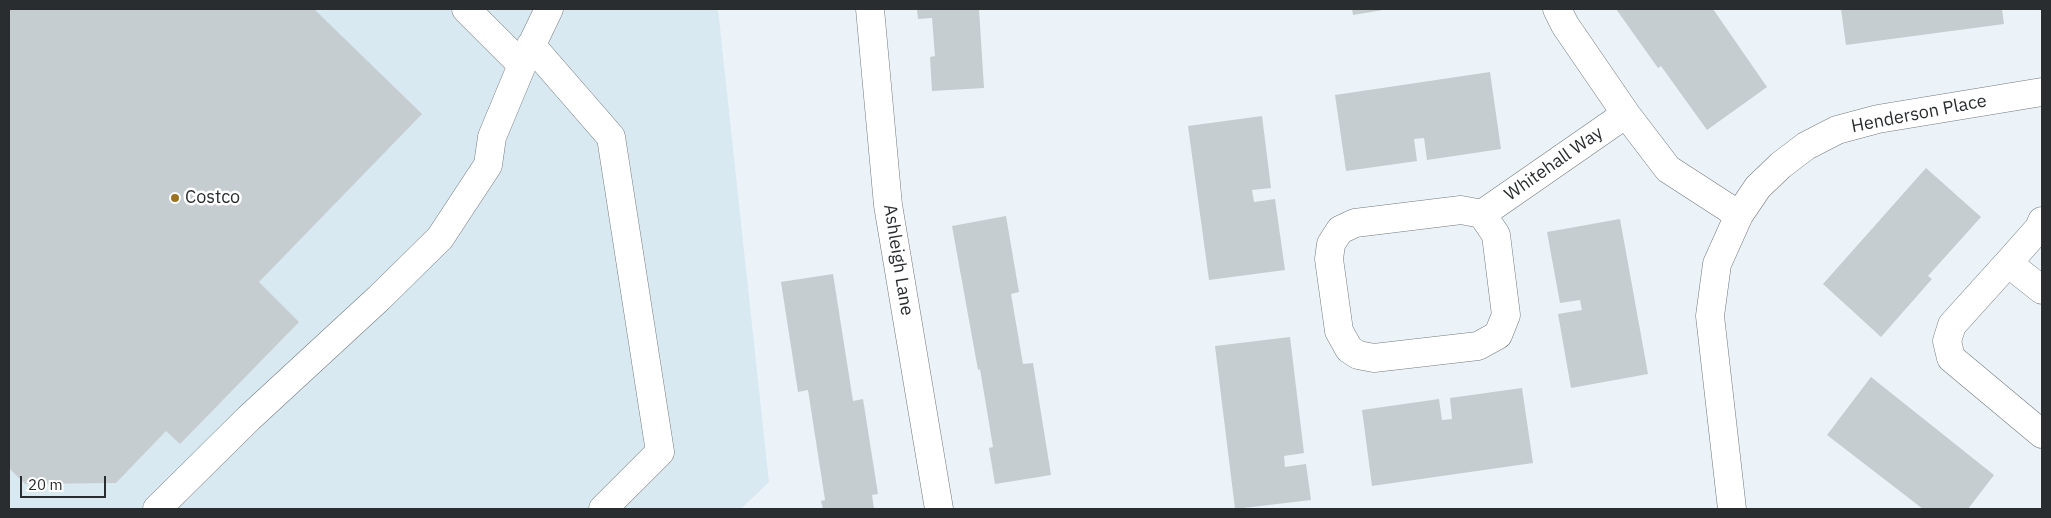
<!DOCTYPE html>
<style>
body{margin:0}
#map{position:relative;width:2051px;height:518px;overflow:hidden;background:#ebf3f8;font-family:"IBM Plex Sans",sans-serif}
canvas{display:block}
.frame{position:absolute;inset:0;border:10px solid #2a2d2f;pointer-events:none}
.scale{position:absolute;left:20px;top:476px;width:86px;height:22px;box-sizing:border-box;border:2px solid #2a2d2f;border-top:0;padding-left:6px;font-size:15px;line-height:18px;white-space:nowrap;color:#2a2d2f;-webkit-text-stroke:4px #fff;paint-order:stroke}
</style>
<div id="map">
<canvas width="2051" height="518"></canvas>
<div class="frame"></div>
<div class="scale">20 m</div>
</div>
<script>
const g = document.querySelector('canvas').getContext('2d');
g.lineJoin = 'round';
function fillPath(path, color) { g.fillStyle = color; g.fill(path, 'evenodd'); }
function trace(path, color, width, dash) { g.strokeStyle = color; g.lineWidth = width; g.lineCap = dash ? 'butt' : 'round'; g.setLineDash(dash || []); g.stroke(path); }
function write(font, color, halo, rows, align = 'center') {
  g.font = font + ' "IBM Plex Sans",sans-serif'; g.lineWidth = 5; g.setLineDash([]); g.textBaseline = 'middle'; g.strokeStyle = halo; g.fillStyle = color; for (const [text, x, y, turn = 0] of rows) {
    g.save(); g.translate(x, y); g.rotate((+turn || 0) * Math.PI / 180); g.textAlign = isNaN(turn) ? turn : align; if (halo) g.strokeText(text, 0, 0); g.fillText(text, 0, 0); g.restore();
  }
}
fillPath(new Path2D(`
 M 9,9 L 718,9 L 769,482 L 741,509 L 9,509 Z`), '#d9e9f1');
fillPath(new Path2D(`
 M 9,9 L 314,9 L 422,114 L 259,282 L 299,322 L 180,444 L 166,431 L 116,483 L 25,484 L 9,468 Z
 M 917,9 L 979,9 L 984,88 L 932,91 L 930,57 L 935,56 L 932,18 L 918,19 Z
 M 1352,9 L 1383,9 L 1383,10 L 1353,15 Z
 M 1616,9 L 1713,9 L 1767,87 L 1707,130 L 1661,66 L 1658,68 Z
 M 1841,9 L 2002,9 L 2004,24 L 1846,45 Z
 M 1490,72 L 1501,149 L 1427,160 L 1424,138 L 1414,139 L 1417,161 L 1346,171 L 1335,95 Z
 M 1262,116 L 1271,188 L 1252,190 L 1254,202 L 1275,199 L 1285,270 L 1209,280 L 1188,126 Z
 M 1926,168 L 1981,217 L 1928,276 L 1932,279 L 1881,337 L 1823,284 Z
 M 1006,216 L 1019,292 L 1011,294 L 1023,364 L 1033,363 L 1051,475 L 995,484 L 989,448 L 993,447 L 980,369 L 978,370 L 952,226 Z
 M 1620,219 L 1648,374 L 1571,388 L 1558,314 L 1582,310 L 1580,300 L 1560,303 L 1547,232 Z
 M 833,274 L 853,401 L 863,399 L 878,494 L 872,495 L 874,509 L 823,509 L 821,501 L 825,500 L 808,390 L 798,392 L 781,282 Z
 M 1290,337 L 1304,453 L 1284,456 L 1285,467 L 1306,464 L 1311,500 L 1235,509 L 1215,346 Z
 M 1871,377 L 1994,475 L 1968,509 L 1923,509 L 1827,435 Z
 M 1522,388 L 1533,463 L 1372,486 L 1362,410 L 1439,399 L 1442,420 L 1452,419 L 1450,398 Z`), '#c5cdd1');
const minor = new Path2D(`
 M 466,9 L 522,65
 M 870,9 L 888,205 L 939,509
 M 1557,9 L 1565,25 L 1626,114 L 1668,169 L 1739,215
 M 531,45 L 611,137 L 660,452 L 603,509
 M 1461,210 L 1482,214 L 1496,235 L 1506,315 L 1498,335 L 1478,346 L 1374,358 L 1358,355 L 1349,349 L 1339,331 L 1329,259 L 1331,244 L 1340,230 L 1355,223 Z
 M 1482,214 L 1626,114
 M 2008,263 L 2039,228 L 2042,221
 M 2042,290 L 2008,263 L 1952,325 L 1947,341 L 1951,358 L 2042,434
 M 157,509 L 249,418 L 379,298 L 440,238 L 488,165 L 492,137 L 522,65 L 549,9
 M 1732,509 L 1710,316 L 1717,264 L 1739,215 L 1758,187 L 1781,165 L 1806,146 L 1837,130 L 1878,119 L 2042,92`);
trace(minor, '#737a7e', 29);
trace(minor, '#fff', 28);
for (const [x, y, r, color] of [
 [175,198,5,"#9b7421"]
]) { const dot = new Path2D(); dot.arc(x, y, r, 0, 2 * Math.PI); g.fillStyle = color; g.fill(dot); trace(dot, '#fff', 2); }
write('18px', '#2a2d2f', '#fff', [
 ["Henderson Place",1919,114,-11],
 ["Whitehall Way",1554,164,-35],
 ["Ashleigh Lane",898,260,81]
]);
write('18px', '#2a2d2f', '#fff', [
 ["Costco",185,198]
], 'left');
</script>
